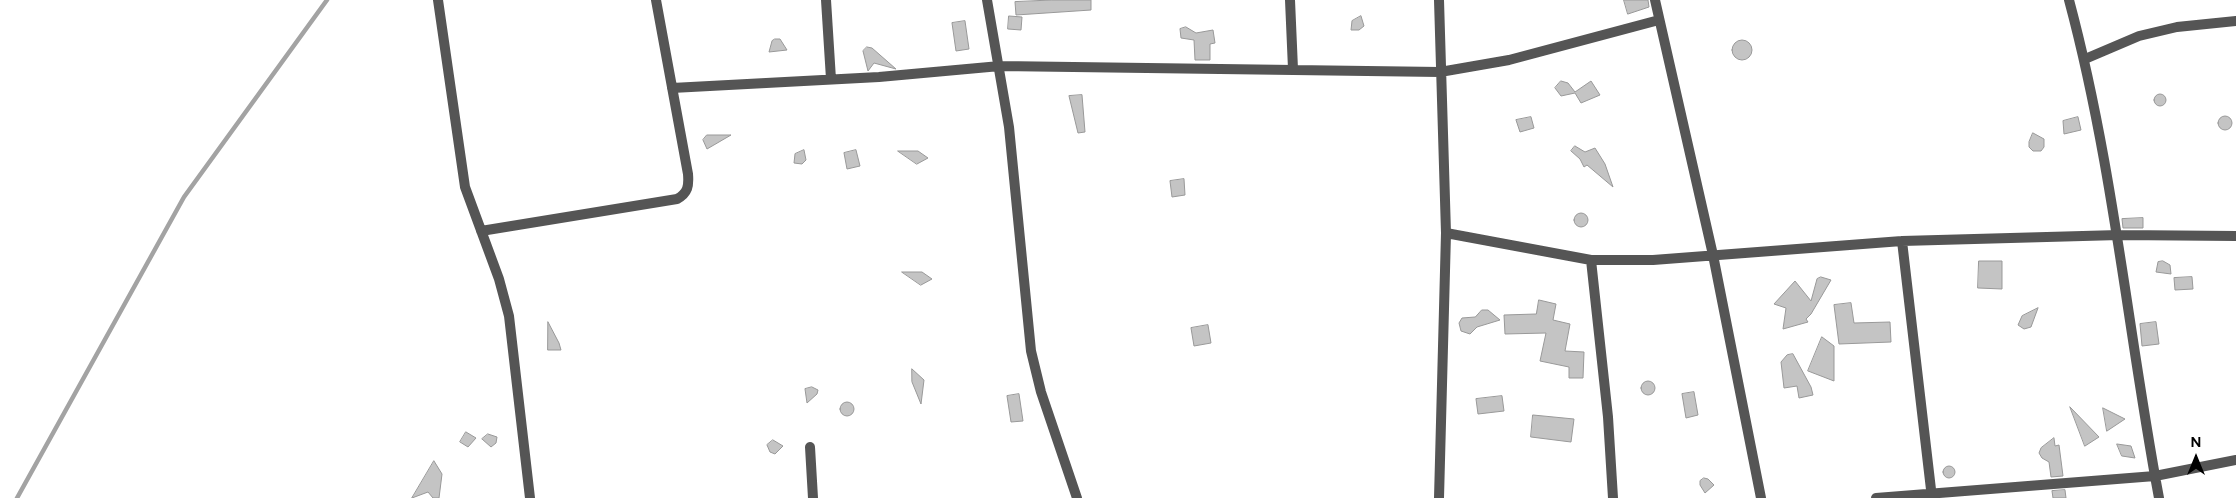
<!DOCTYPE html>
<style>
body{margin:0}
#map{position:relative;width:2236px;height:498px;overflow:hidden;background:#fff;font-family:Figtree,sans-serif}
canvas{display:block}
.north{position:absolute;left:2171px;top:433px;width:50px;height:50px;-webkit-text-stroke:4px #fff;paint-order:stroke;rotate:0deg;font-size:14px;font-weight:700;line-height:20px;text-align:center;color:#000}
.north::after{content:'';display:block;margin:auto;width:18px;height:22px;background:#000;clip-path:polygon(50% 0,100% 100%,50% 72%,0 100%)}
</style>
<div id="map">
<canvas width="2236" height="498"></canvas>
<div class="north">N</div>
</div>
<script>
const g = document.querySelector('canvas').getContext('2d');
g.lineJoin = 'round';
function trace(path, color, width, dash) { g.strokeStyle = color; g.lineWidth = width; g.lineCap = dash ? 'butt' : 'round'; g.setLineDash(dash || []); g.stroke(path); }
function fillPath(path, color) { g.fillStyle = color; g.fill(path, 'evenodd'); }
trace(new Path2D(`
 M 17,498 L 184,197 L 327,0`), '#a3a3a3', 4.5);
const building = new Path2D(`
 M 1052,0 L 1091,0 L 1091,10 L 1016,15 L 1015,2 Z
 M 1624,0 L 1648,0 L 1649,7 L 1628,14 Z
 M 1009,16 L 1022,17 L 1021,30 L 1008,29 Z
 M 1361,16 L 1364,26 L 1359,30 L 1351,30 L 1352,21 Z
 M 965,21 L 969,49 L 956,51 L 952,23 Z
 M 1186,27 L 1196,33 L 1213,30 L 1215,43 L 1210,44 L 1210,60 L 1195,60 L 1194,40 L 1181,38 L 1180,29 Z
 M 775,39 L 780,39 L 787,50 L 769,52 L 772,41 Z
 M1732 50a10 10 0 1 1 20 0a10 10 0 1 1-20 0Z
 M 867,47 L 872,48 L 896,69 L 874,63 L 868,71 L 863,51 Z
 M 1561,81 L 1568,83 L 1575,92 L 1591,81 L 1600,95 L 1581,103 L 1575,93 L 1561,96 L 1555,88 Z
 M2154 100a6 6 0 1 1 12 0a6 6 0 1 1-12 0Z
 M 1082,95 L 1085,132 L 1078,133 L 1069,96 Z
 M2218 123a7 7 0 1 1 14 0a7 7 0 1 1-14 0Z
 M 1531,117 L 1534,128 L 1520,132 L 1516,120 Z
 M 2078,117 L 2081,130 L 2064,134 L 2063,121 Z
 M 2033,133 L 2044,139 L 2044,147 L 2041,151 L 2033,151 L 2029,147 L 2029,142 Z
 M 707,135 L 731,135 L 707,149 L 703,140 Z
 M 1575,146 L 1585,152 L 1595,148 L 1605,164 L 1613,187 L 1587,165 L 1584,167 L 1580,159 L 1571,151 Z
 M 804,150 L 806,160 L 802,164 L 794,163 L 795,154 Z
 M 856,150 L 860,166 L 847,169 L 844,153 Z
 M 898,151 L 918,151 L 928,158 L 917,164 Z
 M 1184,179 L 1185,195 L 1172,197 L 1170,181 Z
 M1574 220a7 7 0 1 1 14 0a7 7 0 1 1-14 0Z
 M 2143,218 L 2143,228 L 2123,228 L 2122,219 Z
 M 1979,261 L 2002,261 L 2002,289 L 1978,288 Z
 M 2163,261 L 2170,265 L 2171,274 L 2156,272 L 2158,262 Z
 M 902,272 L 922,272 L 932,279 L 921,285 Z
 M 1821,277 L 1831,280 L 1811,314 L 1806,319 L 1808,322 L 1783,329 L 1786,308 L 1774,304 L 1795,281 L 1811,301 L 1817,279 Z
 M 2192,277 L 2193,289 L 2175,290 L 2174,278 Z
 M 1539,300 L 1556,304 L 1553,320 L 1570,324 L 1565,351 L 1584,352 L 1583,378 L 1569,378 L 1569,367 L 1540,361 L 1546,333 L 1505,334 L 1504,315 L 1536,314 Z
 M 1851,303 L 1854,323 L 1890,322 L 1891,342 L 1839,344 L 1834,305 Z
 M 2038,308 L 2031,327 L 2024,329 L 2018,325 L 2022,316 Z
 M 1482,310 L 1488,310 L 1500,320 L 1477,327 L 1470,334 L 1461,331 L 1459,323 L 1462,318 L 1475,317 Z
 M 548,322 L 559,343 L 561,350 L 548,350 Z
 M 2156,322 L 2159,344 L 2142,346 L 2140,324 Z
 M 1208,325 L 1211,343 L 1194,346 L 1191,328 Z
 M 1822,337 L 1834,346 L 1834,381 L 1808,371 Z
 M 1793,354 L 1811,387 L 1813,395 L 1799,398 L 1797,386 L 1784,388 L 1781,362 L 1787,355 Z
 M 912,369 L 924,380 L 921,404 L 912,382 Z
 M1641 388a7 7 0 1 1 14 0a7 7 0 1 1-14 0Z
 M 812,387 L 818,390 L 817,394 L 807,403 L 805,389 Z
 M 1694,392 L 1698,415 L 1686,418 L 1682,394 Z
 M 1019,394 L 1023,421 L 1011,422 L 1007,396 Z
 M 1502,396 L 1504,411 L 1478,414 L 1476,399 Z
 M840 409a7 7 0 1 1 14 0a7 7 0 1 1-14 0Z
 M 2070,407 L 2099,437 L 2085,446 Z
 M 2103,408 L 2125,419 L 2107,431 Z
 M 1533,415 L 1574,419 L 1571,442 L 1531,437 Z
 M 466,432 L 476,438 L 468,447 L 460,442 Z
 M 488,434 L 497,437 L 496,443 L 491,447 L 482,439 Z
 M 2054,438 L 2055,446 L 2059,445 L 2063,476 L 2051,477 L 2049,462 L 2042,458 L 2039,453 L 2041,448 Z
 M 773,440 L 783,446 L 775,454 L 770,452 L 767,445 Z
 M 2117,444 L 2131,446 L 2135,458 L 2122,456 Z
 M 434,461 L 442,474 L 439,498 L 433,498 L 428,492 L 412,498 Z
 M1943 472a6 6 0 1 1 12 0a6 6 0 1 1-12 0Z
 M 1704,478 L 1708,479 L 1714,485 L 1705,493 L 1700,485 L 1700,481 Z
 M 2065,490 L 2066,498 L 2053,498 L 2052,491 Z`);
fillPath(building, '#c4c4c4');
trace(building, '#999', 1);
trace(new Path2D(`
 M 438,0 L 465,187 L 499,279 L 509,316 L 530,498
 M 826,0 L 831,79
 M 987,0 L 1009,127 L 1031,351 L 1041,392 L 1077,498
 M 1290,0 L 1293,69
 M 1655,0 L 1713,255 L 1761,498
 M 2069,0 C 2113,164 2128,332 2159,498
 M 2085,59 L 2139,36 L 2177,27 L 2236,21
 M 672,88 L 879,77 L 1000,66 L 1440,72 L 1509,60 L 1659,20
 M 481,231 L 677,199 C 688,193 689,186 688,174 L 656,0
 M 1446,233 L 1591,260 L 1653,260 L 1902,241 L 2119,235 L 2236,236
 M 1902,241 L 1932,498
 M 1591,260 L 1608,417 L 1613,498
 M 810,447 L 813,498
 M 1439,498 L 1446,233 L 1439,0
 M 1876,498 L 2155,476 L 2236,460`), '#555', 10);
</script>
